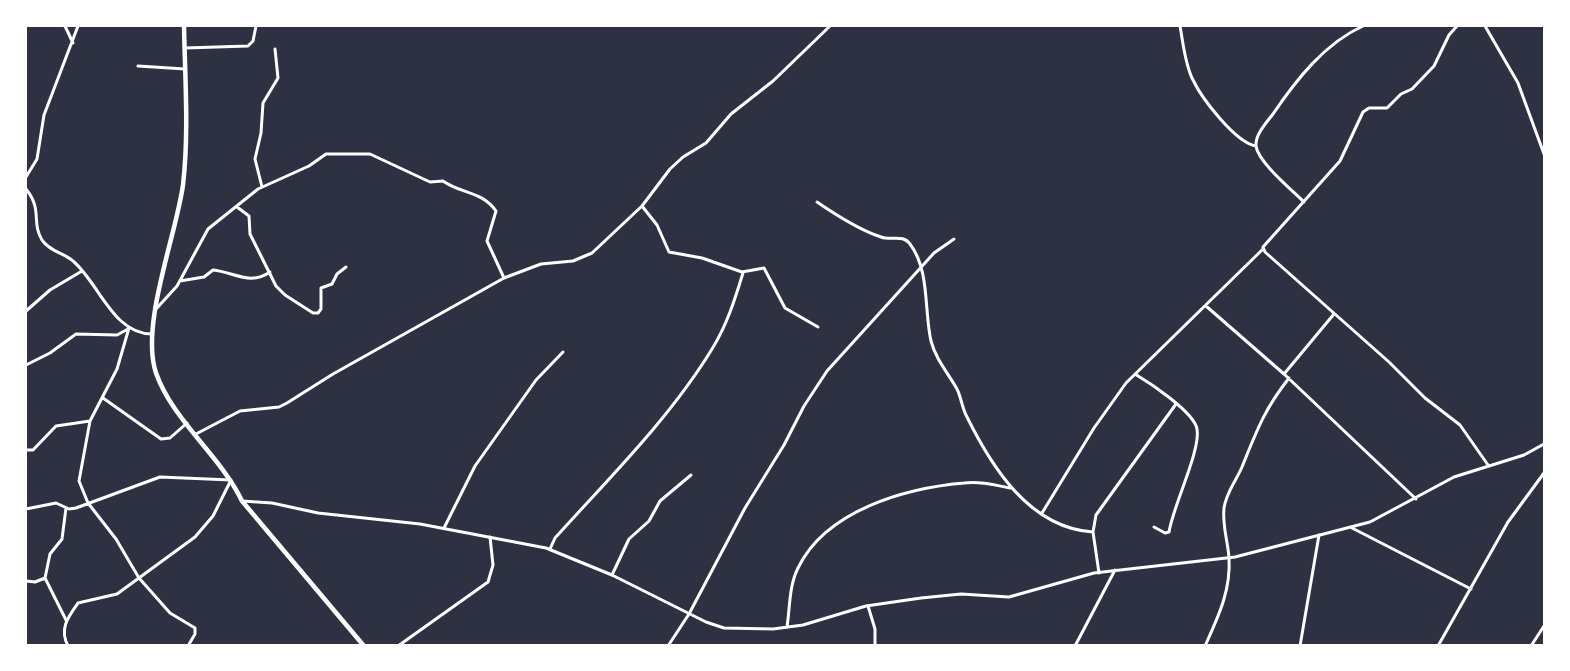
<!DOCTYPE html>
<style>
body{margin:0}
#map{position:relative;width:1570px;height:671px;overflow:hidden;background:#2d3142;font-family:"Source Serif 4",serif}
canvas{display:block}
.frame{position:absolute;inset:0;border:27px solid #fff;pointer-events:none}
</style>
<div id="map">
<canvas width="1570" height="671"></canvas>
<div class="frame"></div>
</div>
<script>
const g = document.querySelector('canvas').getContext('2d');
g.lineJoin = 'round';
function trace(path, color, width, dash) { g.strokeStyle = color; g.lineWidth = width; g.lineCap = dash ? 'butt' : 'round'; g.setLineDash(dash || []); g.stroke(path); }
trace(new Path2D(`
 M 65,26 L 73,43
 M 1180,26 C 1183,42 1185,65 1193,80 C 1202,99 1236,143 1256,146
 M 1457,26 L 1449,35 L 1434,66 L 1412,89 L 1401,94 L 1387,108 L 1369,108 L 1363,112 L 1340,161 L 1263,247 L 1265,252 L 1389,362 L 1425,398 L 1460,425 L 1488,465
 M 1485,26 L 1518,83 L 1544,154
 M 185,48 L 248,46 L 253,41 L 256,26
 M 138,66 L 185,69
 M 26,177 L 37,159 L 44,115 L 78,26
 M 262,187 L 255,159 L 261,133 L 263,103 L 278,78 L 275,49
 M 26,189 C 43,210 31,222 42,240 C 49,251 64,253 73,261 C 99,283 113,334 152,334
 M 817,202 C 836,215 859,230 881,237 C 891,241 903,234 910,244 C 930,270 924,311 931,341 C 936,360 948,373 957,389 C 961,397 962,407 966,415 C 991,466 1029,528 1093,532
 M 1304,202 C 1292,190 1258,162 1256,146 C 1255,135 1266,123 1273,114 C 1296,80 1325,43 1363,26
 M 642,206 L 657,225 L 669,252 L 702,258 L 742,272 L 764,268 L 785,308 L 818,327
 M 237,207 L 249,216 L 250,234 L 276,286 L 285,295 L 313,313 L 318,313 L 321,309 L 321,288 L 332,284 L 337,274 L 346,267
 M 180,281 L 204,277 L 213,270 C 234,272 250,286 270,272
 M 1206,306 L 1284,374 L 1416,499
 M 157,308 L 177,286 L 208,229 L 258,189 L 309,166 L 326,154 L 370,154 L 430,182 L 443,181 C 461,194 482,191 496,211 L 487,241 L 504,278
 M 26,311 L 50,290 L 82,271
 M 129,328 L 117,369 L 90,421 L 79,481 L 88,503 L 116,539 L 139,578 L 170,613 L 195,628 L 195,634 L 188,646
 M 26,365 L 50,353 L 76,334 L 117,335 L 128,329
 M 1135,374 C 1150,383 1194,412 1197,429 C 1201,450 1173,506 1169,532 L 1165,533 L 1154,527
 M 1284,374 L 1334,314
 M 103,398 L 161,439 L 170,438 L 187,423
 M 196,434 L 240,411 L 279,407 L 287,403 L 333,374 L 504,278 L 541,264 L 573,261 L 592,253 L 642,206 L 670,169 L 683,157 L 706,143 L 731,114 L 773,81 L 830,26
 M 26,450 L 33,450 L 56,426 L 90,421
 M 26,509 L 56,503 L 69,509 L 76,508 L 160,477 L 231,480 L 213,516 L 195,537 L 117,594 L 78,603 C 68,617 59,629 68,646
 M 1042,513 L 1094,428 L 1126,383 L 1263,249
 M 444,528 L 475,466 L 536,380 L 563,352
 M 1352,528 L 1471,589
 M 550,549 L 555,538 C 609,478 670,418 712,349 C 727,325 735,299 743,273
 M 1099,573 L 1093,532 L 1096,515 L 1176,404
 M 612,575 L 629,539 L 649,521 L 660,501 L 691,475
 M 45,578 L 66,620
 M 26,581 L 35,582 L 45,578 L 50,554 L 62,539 L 66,508
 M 868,606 L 875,629 L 875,646
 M 787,627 C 790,607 789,586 798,568 C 826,510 906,488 964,483 C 979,481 995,485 1010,488
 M 398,646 L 488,582 L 493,565 L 490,537
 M 668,646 L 689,614 L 745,508 L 784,445 L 804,406 L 827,371 L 934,253 L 954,239
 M 1075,646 L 1115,570
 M 1205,646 C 1218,617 1231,591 1229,558 C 1228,542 1222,525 1224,508 C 1226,493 1236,481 1242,467 C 1257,430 1264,410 1289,378
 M 1300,646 L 1319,535`), '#fff', 3);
trace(new Path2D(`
 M 242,501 L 272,503 L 318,513 L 420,524 L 546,548 L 612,575 L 706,622 L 724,628 L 773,629 L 803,625 L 866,606 L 921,598 L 961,594 L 1009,597 L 1094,573 L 1235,557 L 1370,522 L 1454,477 L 1524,455 L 1544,444
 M 1438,646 L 1508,522 L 1544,473
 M 1531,646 L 1544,626`), '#fff', 3);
trace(new Path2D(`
 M 184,26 C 185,77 189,134 183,185 C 176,236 140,325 156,373 C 173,421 220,455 242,501 L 364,646`), '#fff', 4.5);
</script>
